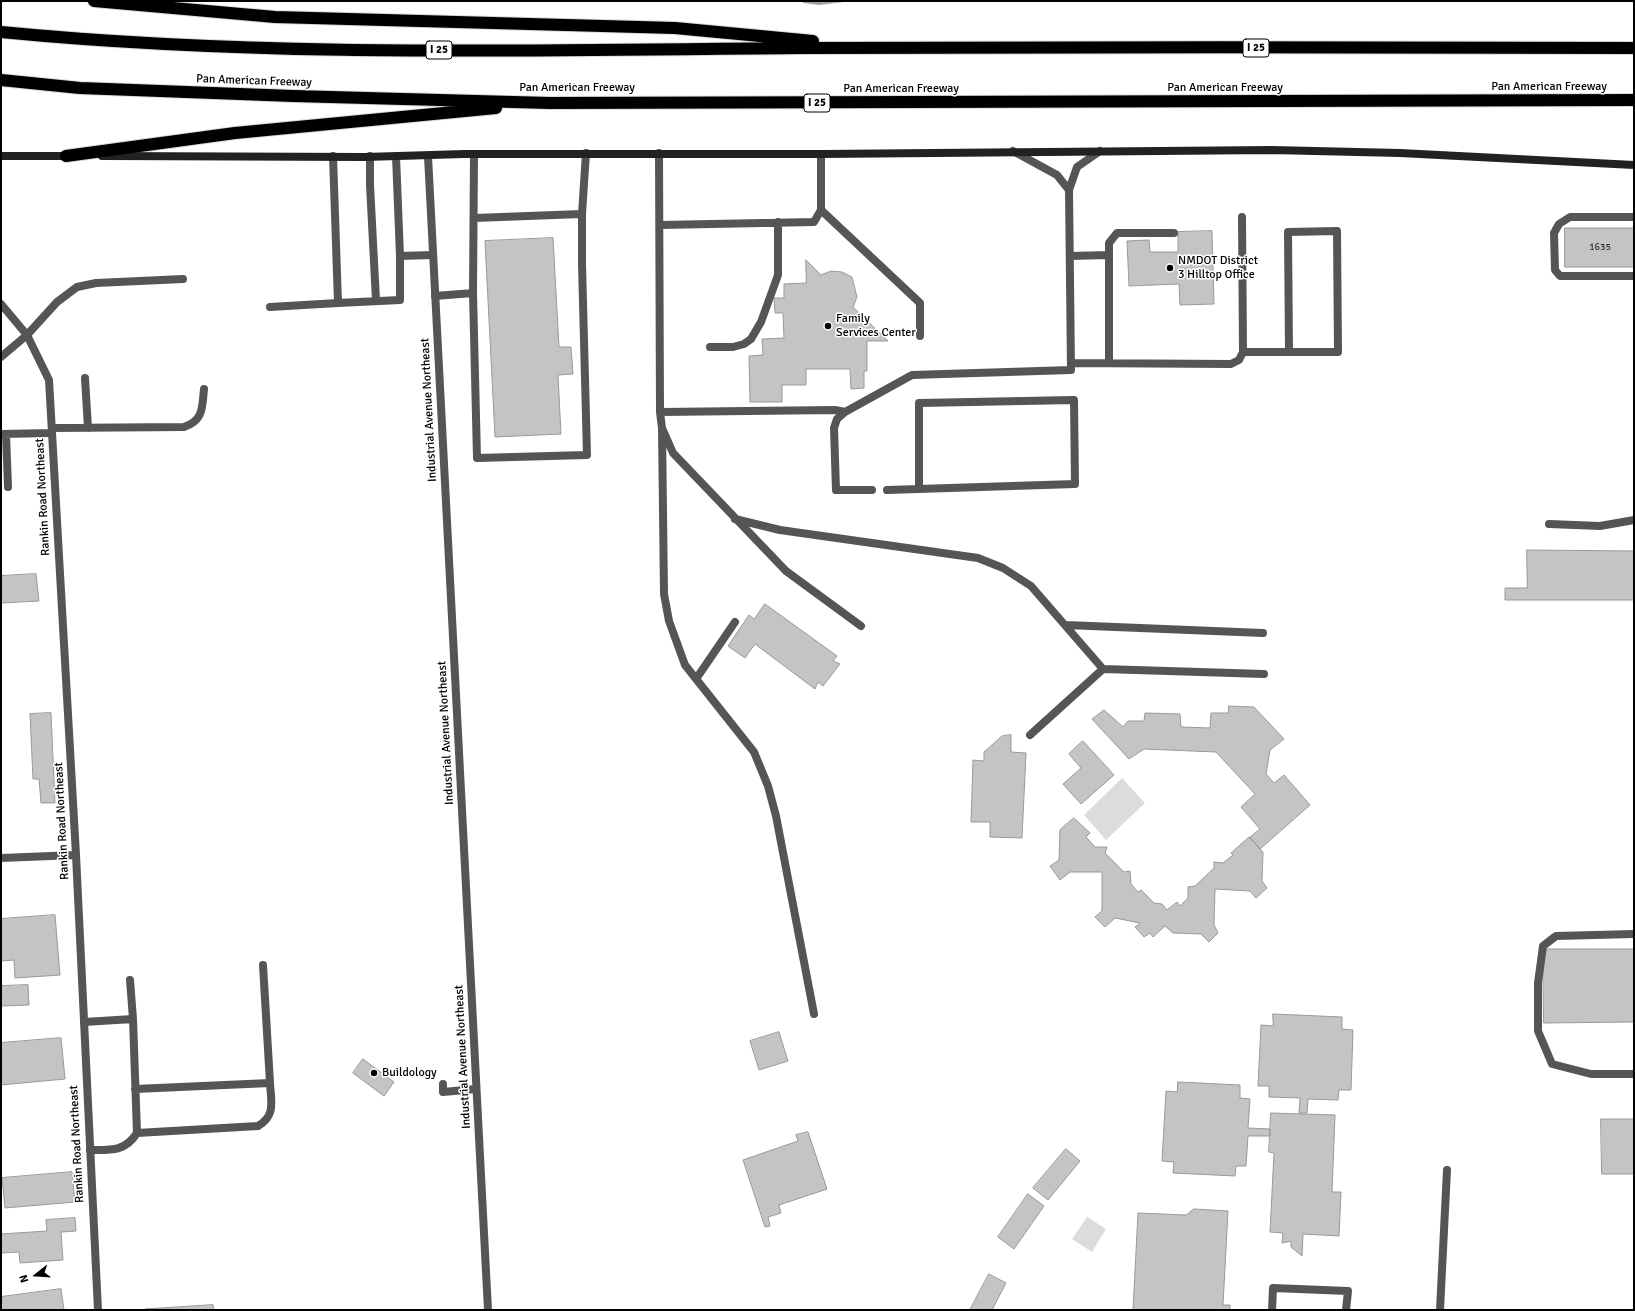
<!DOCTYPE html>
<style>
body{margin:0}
#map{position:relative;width:1635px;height:1311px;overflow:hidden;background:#fff;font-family:Signika,sans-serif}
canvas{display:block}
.frame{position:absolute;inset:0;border:2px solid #000;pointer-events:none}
.north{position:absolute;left:16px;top:1255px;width:40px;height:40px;-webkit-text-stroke:3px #fff;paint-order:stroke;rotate:253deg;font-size:11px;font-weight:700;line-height:16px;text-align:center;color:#000}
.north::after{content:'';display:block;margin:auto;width:14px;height:18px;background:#000;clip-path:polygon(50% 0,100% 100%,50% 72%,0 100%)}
</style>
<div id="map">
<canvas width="1635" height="1311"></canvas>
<div class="frame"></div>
<div class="north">N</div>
</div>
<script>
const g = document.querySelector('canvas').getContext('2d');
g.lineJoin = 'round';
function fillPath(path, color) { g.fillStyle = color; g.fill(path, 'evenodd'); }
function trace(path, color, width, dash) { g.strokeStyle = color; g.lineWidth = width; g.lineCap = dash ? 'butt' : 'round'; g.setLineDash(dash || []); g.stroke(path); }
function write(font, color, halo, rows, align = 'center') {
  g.font = font + ' Signika,sans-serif'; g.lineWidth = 3; g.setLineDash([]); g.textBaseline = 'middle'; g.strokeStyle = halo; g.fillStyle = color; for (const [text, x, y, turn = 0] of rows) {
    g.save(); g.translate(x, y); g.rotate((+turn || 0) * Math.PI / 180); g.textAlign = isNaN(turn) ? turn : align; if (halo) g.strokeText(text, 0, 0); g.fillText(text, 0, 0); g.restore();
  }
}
fillPath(new Path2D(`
 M 1122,778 L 1145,803 L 1106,840 L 1084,815 Z
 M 1087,1217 L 1106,1229 L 1092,1252 L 1072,1239 Z`), '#dcdcdc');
fillPath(new Path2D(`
 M 803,1 L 852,1 L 819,5 L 803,3 Z`), '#a3a3a3');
const building = new Path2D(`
 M 1565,228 L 1634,228 L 1634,267 L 1565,267 Z
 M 1212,231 L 1214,304 L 1180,305 L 1179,284 L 1129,286 L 1127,241 L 1149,240 L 1150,252 L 1178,252 L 1178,232 Z
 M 553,238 L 559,347 L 571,347 L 573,374 L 558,375 L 561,434 L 495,437 L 485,241 Z
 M 806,260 L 821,275 L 831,271 L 842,272 L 852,277 L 857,297 L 853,307 L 888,341 L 867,341 L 867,371 L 864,371 L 864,388 L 851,389 L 850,369 L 806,369 L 806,385 L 782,385 L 782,402 L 750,402 L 749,356 L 763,355 L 762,339 L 784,338 L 783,313 L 775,313 L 774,298 L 784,298 L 784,284 L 806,283 Z
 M 1527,550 L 1634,551 L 1634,600 L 1505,600 L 1505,588 L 1527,588 Z
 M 36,574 L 39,601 L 1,603 L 1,576 Z
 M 765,604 L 837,656 L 833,661 L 840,664 L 823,686 L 818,682 L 815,689 L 755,644 L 745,658 L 728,646 L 749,615 L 754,619 Z
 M 1229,706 L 1254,707 L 1284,739 L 1270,750 L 1266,774 L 1274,783 L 1284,775 L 1310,805 L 1260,849 L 1250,837 L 1260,829 L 1241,807 L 1255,794 L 1216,752 L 1144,749 L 1129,759 L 1092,719 L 1104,710 L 1123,727 L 1128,721 L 1144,721 L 1145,713 L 1180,714 L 1181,727 L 1210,728 L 1211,713 L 1228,713 Z
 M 51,713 L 55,803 L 41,803 L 39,779 L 33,779 L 30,714 Z
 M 1011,735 L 1011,752 L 1026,753 L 1022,838 L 990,837 L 990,822 L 971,822 L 973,760 L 984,761 L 984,752 L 1002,736 Z
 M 1083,741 L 1114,775 L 1081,804 L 1063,784 L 1081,768 L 1069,754 Z
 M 1074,818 L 1090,833 L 1086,837 L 1095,847 L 1107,847 L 1105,853 L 1124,872 L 1130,871 L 1131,884 L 1138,892 L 1141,890 L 1154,903 L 1162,904 L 1167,910 L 1177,902 L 1180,906 L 1188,898 L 1188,887 L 1195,886 L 1214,868 L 1214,862 L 1223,863 L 1233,855 L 1231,853 L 1249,837 L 1263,852 L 1262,881 L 1267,888 L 1256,898 L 1250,891 L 1215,889 L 1214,925 L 1218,933 L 1209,942 L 1201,934 L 1173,933 L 1165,926 L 1153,937 L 1150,933 L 1144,937 L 1135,927 L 1140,923 L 1115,918 L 1105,927 L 1095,917 L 1102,911 L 1102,872 L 1070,872 L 1060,880 L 1050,866 L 1059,860 L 1060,830 Z
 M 55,915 L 60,975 L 15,978 L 14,960 L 1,961 L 1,919 Z
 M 1543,949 L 1634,949 L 1634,1022 L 1544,1023 Z
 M 28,985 L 29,1005 L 1,1006 L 1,986 Z
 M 1273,1014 L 1342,1017 L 1342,1029 L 1353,1030 L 1351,1090 L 1339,1090 L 1338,1100 L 1308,1099 L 1307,1113 L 1299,1113 L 1300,1098 L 1269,1097 L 1269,1086 L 1258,1086 L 1261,1025 L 1273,1026 Z
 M 779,1032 L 788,1061 L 759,1070 L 750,1041 Z
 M 61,1038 L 65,1079 L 1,1085 L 1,1043 Z
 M 363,1059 L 394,1082 L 384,1096 L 353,1073 Z
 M 1178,1082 L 1240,1085 L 1240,1098 L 1250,1099 L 1248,1128 L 1270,1129 L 1270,1136 L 1248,1136 L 1246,1166 L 1236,1166 L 1235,1176 L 1173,1173 L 1174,1162 L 1162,1161 L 1166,1091 L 1177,1092 Z
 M 1271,1113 L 1335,1115 L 1332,1192 L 1341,1192 L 1339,1236 L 1303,1234 L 1302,1256 L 1291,1247 L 1291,1241 L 1282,1243 L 1283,1233 L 1270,1232 L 1274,1153 L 1269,1152 Z
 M 1601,1119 L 1634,1119 L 1634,1174 L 1602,1174 Z
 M 808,1132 L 827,1189 L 779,1205 L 781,1213 L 768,1217 L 770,1226 L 765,1227 L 743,1160 L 798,1141 L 796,1135 Z
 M 1066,1149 L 1080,1161 L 1048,1200 L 1033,1188 Z
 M 72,1172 L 75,1202 L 5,1208 L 2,1178 Z
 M 1028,1194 L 1044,1206 L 1014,1249 L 998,1237 Z
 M 1194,1209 L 1228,1211 L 1223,1305 L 1230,1305 L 1230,1310 L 1133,1310 L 1138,1213 L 1186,1215 Z
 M 75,1218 L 76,1231 L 61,1232 L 63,1260 L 20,1263 L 19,1252 L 1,1253 L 1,1234 L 47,1231 L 46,1220 Z
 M 989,1274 L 1006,1283 L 992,1310 L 970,1310 Z
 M 61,1289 L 64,1310 L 1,1310 L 1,1297 Z
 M 213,1305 L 214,1310 L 146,1309 Z`);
fillPath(building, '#c4c4c4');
trace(building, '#999', 1);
const highway = new Path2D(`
 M 94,1 L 275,17 L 675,28 L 813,41
 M 1,32 C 268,58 537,50 805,48 C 1081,46 1358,48 1634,48
 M 1,80 L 80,88 L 293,96 L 550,103 L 1634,100
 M 66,156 L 235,133 L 496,108`);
trace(highway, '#dbdbdb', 14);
trace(new Path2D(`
 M 1013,151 L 1057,175 L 1069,190
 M 659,153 L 660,412 L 662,428 L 673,453 L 786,571 L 861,626
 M 821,154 L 821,210 L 920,303 L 920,336
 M 333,156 L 338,303 L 400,300 L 400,256 L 433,255
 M 370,156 L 370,185 L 376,300
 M 396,156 L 400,256
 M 1634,217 L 1570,217 L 1559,224 L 1554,233 L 1555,270 L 1560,276 L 1634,276
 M 474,218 L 582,214 L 586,153
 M 660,225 L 814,222 L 821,210
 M 1070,256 L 1109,255
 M 473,293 L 477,458 L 587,455 L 582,264 L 582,214
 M 435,296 L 473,293 L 474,154
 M 1,304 L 27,335
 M 270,307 L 338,303
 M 710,347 L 733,347 L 744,344 L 751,339 L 761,322 L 778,275 L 778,222
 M 1243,352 L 1338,352 L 1337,231 L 1288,232 L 1289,352
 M 1,357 L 27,335 L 57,302 L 77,287 L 96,283 L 183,279
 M 1071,363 L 1231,364 L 1239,360 L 1243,352 L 1242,217
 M 1109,363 L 1109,243 L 1117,233 L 1174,233
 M 85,378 L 88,428
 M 660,412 L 835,410 L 845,412 L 912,375 L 1071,370 L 1069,190 L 1077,167 L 1100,151
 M 845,412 L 837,419 L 834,428 L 836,490 L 872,490
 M 52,428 L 184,427 C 204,420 202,407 204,389
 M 662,428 L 664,594 L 669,621 L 685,665 L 754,752 L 768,786 L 776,816 L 814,1014
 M 1,434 L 52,433
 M 6,434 L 8,487
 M 887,490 L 1075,484 L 1074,400 L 919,403 L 919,489
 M 735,519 L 780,530 L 978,558 L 1003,568 L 1031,586 L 1103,669
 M 1549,524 L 1600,526 L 1634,520
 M 1066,625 L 1263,633
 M 696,679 L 735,622
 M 1030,735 L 1103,669 L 1264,674
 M 1634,934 L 1556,936 L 1543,946 L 1538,983 L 1538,1031 L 1552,1064 L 1591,1074 L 1634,1074
 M 263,965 L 270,1083
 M 130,980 L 133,1019
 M 84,1022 L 133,1019 L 137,1133 C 125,1152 110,1150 90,1150
 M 443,1084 L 443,1092 L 476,1089
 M 135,1089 L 270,1083 C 271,1102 276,1115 258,1126 L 137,1133
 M 1272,1310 L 1273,1288 L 1348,1291 L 1346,1310`), '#555', 8);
trace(new Path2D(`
 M 428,156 L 488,1310
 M 27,335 L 49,380 L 76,855 L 98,1310
 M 1,858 L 76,855
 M 1440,1310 L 1447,1170`), '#555', 8);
trace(new Path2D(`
 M 1,156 L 70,156
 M 102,156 L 365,157 L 464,154 L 821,154 L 1272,150 L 1400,153 L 1634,165`), '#222', 8);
trace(highway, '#000', 12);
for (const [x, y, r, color] of [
 [1170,268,4,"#000"],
 [828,326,4,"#000"],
 [374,1073,4,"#000"]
]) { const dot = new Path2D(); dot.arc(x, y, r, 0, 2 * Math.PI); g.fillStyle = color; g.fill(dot); trace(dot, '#fff', 1.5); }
write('10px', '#313131', null, [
 ["1635",1600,247]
]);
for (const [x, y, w] of [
 [1256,48,26],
 [439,50,26],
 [817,103,26]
]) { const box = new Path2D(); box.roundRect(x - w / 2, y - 9, w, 18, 3); g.fillStyle = '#fff'; g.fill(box); trace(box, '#000', 1); }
write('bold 11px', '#000', null, [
 ["I 25",1256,48],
 ["I 25",439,50],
 ["I 25",817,103]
]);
write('12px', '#000', '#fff', [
 ["Pan American Freeway",254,81,2],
 ["Pan American Freeway",1549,87],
 ["Pan American Freeway",577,88],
 ["Pan American Freeway",1225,88],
 ["Pan American Freeway",901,89],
 ["Industrial Avenue Northeast",429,410,-93],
 ["Rankin Road Northeast",43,497,-93],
 ["Industrial Avenue Northeast",446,733,-93],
 ["Rankin Road Northeast",62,821,-93],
 ["Industrial Avenue Northeast",463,1057,-93],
 ["Rankin Road Northeast",77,1144,-93]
]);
write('12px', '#000', '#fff', [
 ["NMDOT District",1178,261],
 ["3 Hilltop Office",1178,275],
 ["Family",836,319],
 ["Services Center",836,333],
 ["Buildology",382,1073]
], 'left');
</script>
